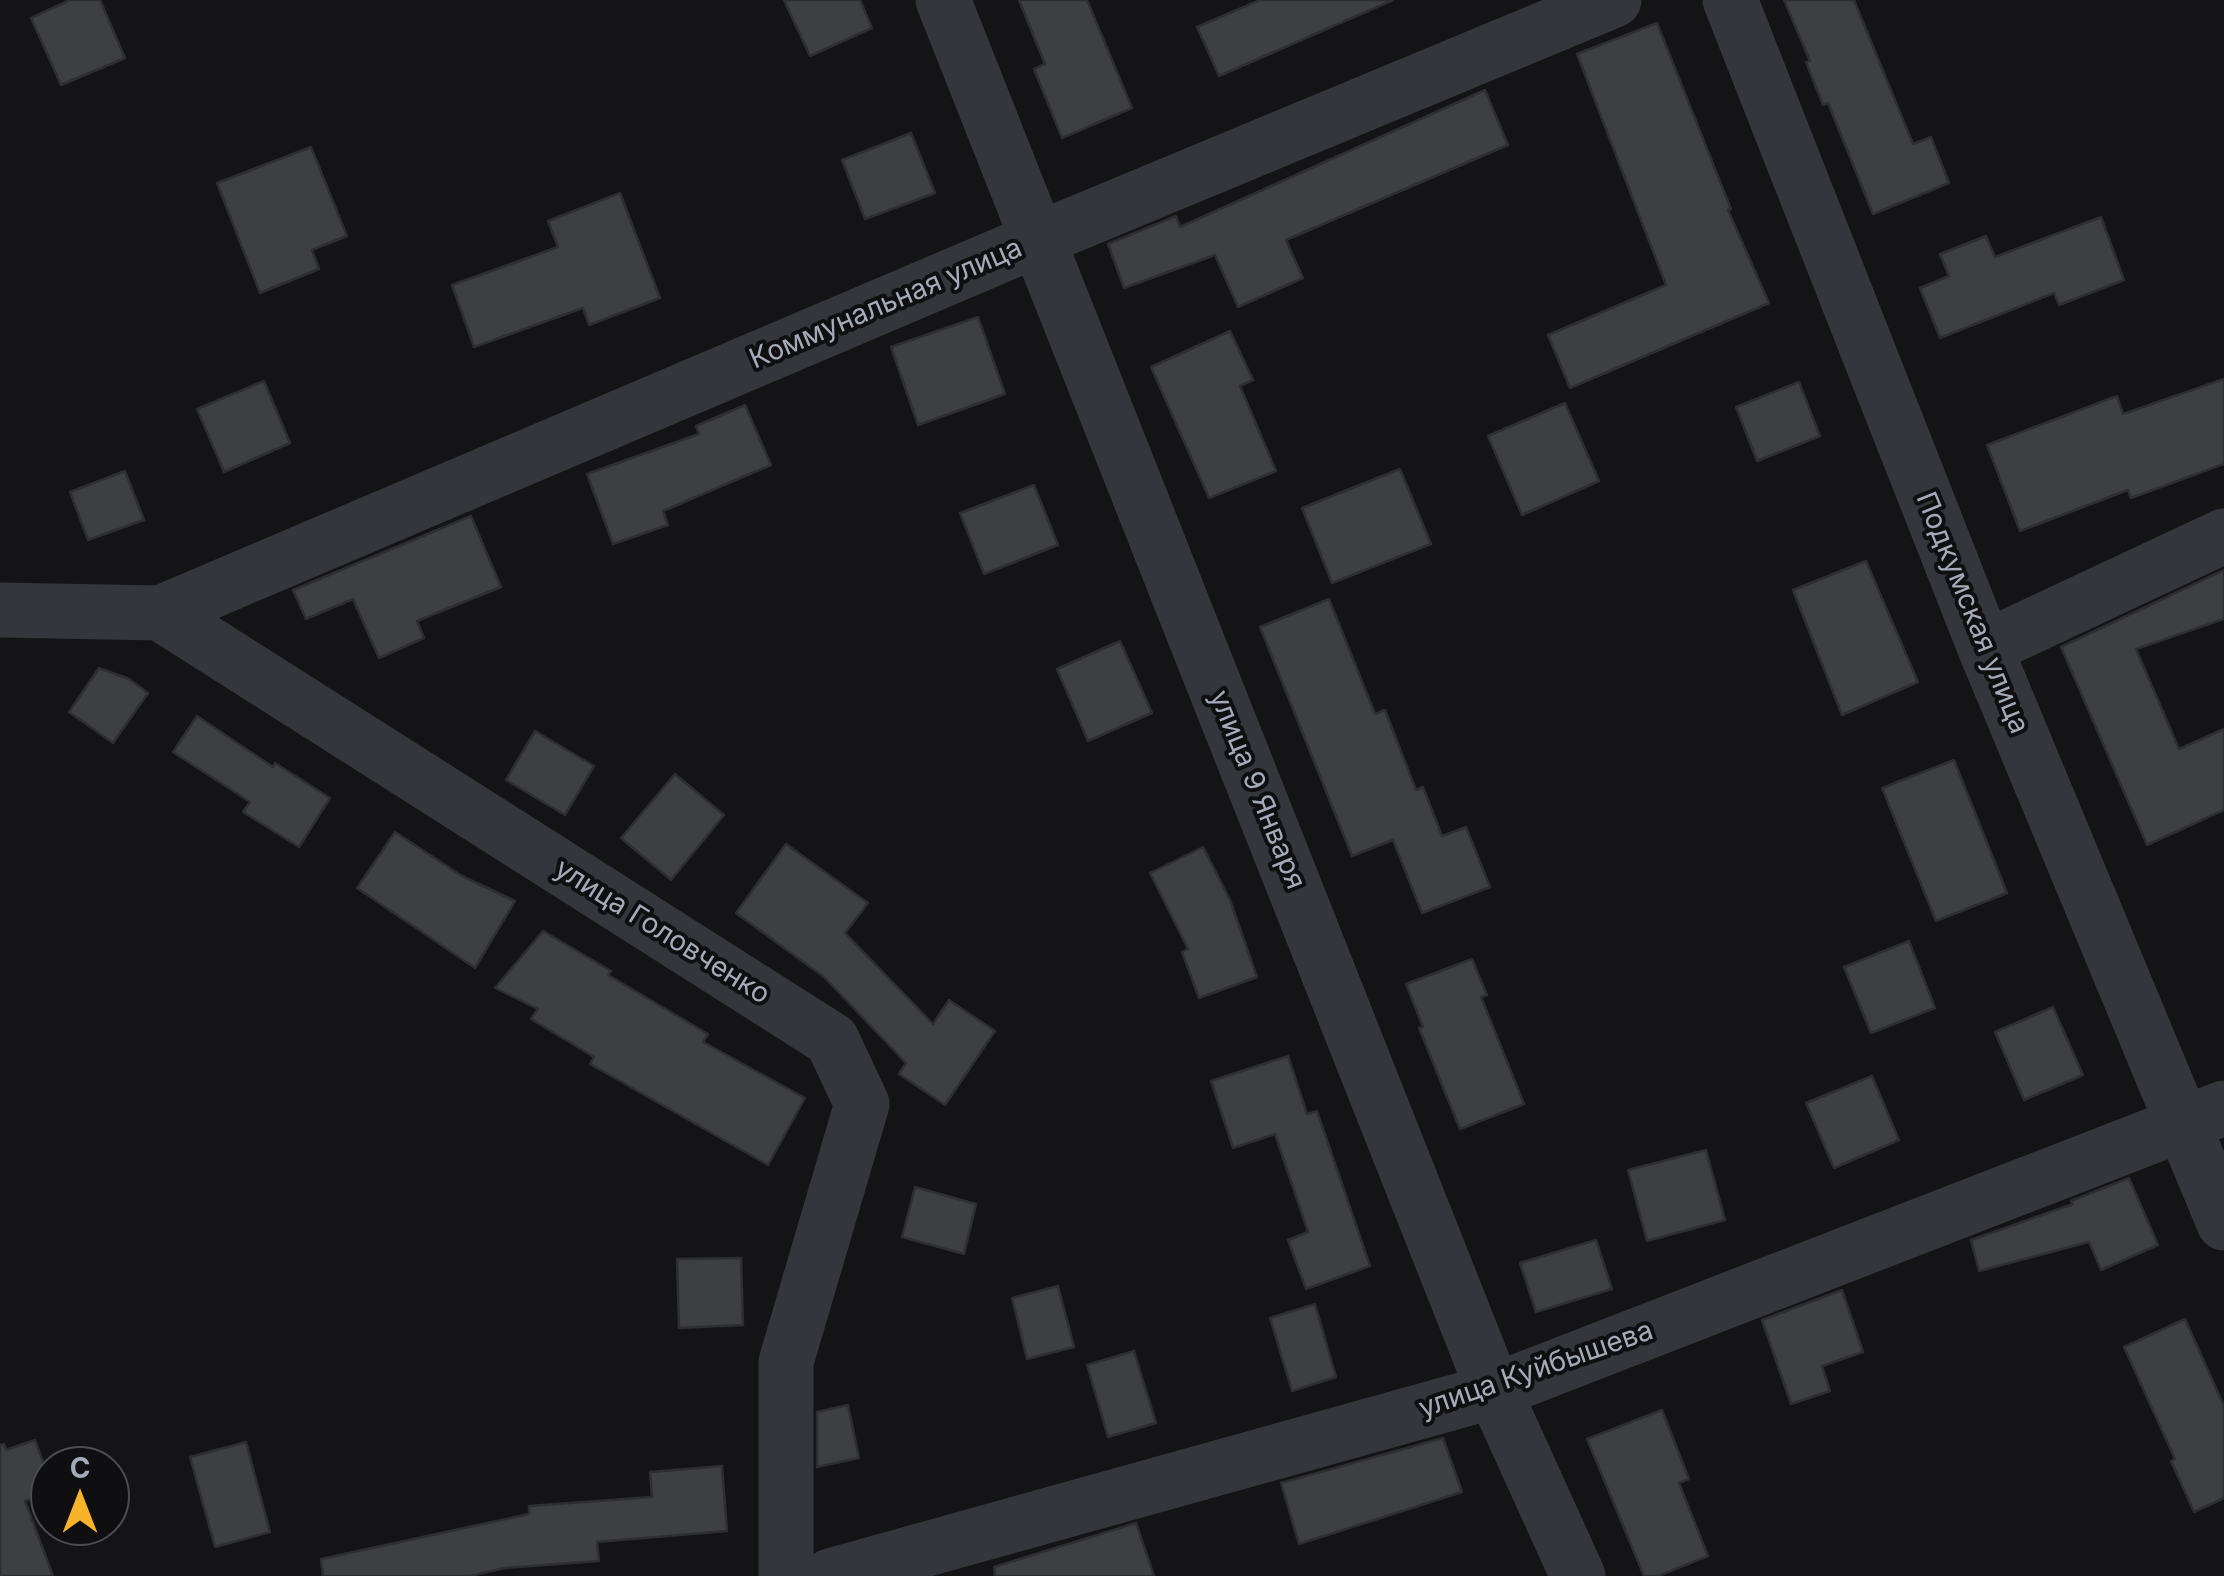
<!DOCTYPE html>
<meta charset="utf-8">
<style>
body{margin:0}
#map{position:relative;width:2224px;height:1576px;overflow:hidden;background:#141416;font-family:Inter,sans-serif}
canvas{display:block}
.north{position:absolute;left:30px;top:1446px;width:100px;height:100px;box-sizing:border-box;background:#0f0f11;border:2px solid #4b4d53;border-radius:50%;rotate:0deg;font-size:28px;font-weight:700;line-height:40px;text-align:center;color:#a5aab6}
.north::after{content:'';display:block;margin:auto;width:35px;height:45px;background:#f7b32a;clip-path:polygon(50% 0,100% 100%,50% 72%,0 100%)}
</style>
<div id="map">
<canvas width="2224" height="1576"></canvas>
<div class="north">С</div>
</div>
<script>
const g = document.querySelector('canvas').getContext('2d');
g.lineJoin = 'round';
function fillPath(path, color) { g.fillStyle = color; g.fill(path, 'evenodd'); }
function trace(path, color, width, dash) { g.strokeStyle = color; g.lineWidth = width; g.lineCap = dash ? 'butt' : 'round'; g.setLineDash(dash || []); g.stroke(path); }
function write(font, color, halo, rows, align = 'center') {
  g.font = font + ' Inter,sans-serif'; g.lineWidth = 8; g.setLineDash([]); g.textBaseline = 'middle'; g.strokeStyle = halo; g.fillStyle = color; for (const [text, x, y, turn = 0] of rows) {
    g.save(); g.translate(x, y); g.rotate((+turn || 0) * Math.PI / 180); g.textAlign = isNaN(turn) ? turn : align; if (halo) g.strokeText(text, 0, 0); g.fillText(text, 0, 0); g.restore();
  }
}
const building = new Path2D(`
 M 70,0 L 100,0 L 125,58 L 61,85 L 31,18 Z
 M 784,0 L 860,0 L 872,28 L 810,56 Z
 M 1019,0 L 1087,0 L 1132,108 L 1062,138 L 1034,69 L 1045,64 Z
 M 1260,0 L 1393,0 L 1219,76 L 1197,27 Z
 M 1784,0 L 1854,0 L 1913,144 L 1931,137 L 1949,183 L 1873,214 L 1828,103 L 1823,105 L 1806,62 L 1810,61 Z
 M 1657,23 L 1731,209 L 1728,210 L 1769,303 L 1570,388 L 1548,335 L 1666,285 L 1577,54 Z
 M 1485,90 L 1508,145 L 1286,240 L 1303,278 L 1238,307 L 1215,255 L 1124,288 L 1108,244 L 1176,216 L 1180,227 Z
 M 911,133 L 935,193 L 865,219 L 842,160 Z
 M 311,147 L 347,236 L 312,250 L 319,269 L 260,293 L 217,183 Z
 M 620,193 L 660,298 L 589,325 L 583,308 L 474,347 L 452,285 L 558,247 L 548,221 Z
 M 2101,217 L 2124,280 L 2059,305 L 2054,293 L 1940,338 L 1920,288 L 1949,276 L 1940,254 L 1986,236 L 1995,257 Z
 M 978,317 L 1005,394 L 918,425 L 891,347 Z
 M 1230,331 L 1253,380 L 1240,386 L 1276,471 L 1209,498 L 1151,367 Z
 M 2224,379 L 2224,464 L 2131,498 L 2128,490 L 2020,531 L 1987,445 L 2117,396 L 2123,414 Z
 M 264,381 L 290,443 L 224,472 L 197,409 Z
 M 1799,382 L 1820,436 L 1757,461 L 1736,407 Z
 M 1565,403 L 1599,481 L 1522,515 L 1488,436 Z
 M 745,405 L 771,465 L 663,511 L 668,525 L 613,544 L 587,474 L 699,434 L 696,426 Z
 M 1400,469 L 1431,544 L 1332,583 L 1302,508 Z
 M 125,471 L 144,520 L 88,540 L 70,492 Z
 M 1034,485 L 1058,545 L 984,574 L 960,513 Z
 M 471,516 L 501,587 L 417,621 L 424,638 L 379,658 L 353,599 L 306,619 L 293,590 Z
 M 1866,561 L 1918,682 L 1842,715 L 1793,590 Z
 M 2224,570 L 2224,619 L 2136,649 L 2179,749 L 2224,729 L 2224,810 L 2147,845 L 2061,647 Z
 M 1329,599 L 1375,714 L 1385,710 L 1416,790 L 1423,787 L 1442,836 L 1466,827 L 1490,887 L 1422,913 L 1393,840 L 1352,856 L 1260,627 Z
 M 1120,641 L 1152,713 L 1088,741 L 1057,669 Z
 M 99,668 L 129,679 L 148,693 L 113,743 L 69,712 Z
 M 197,716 L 273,767 L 275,763 L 330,798 L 299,847 L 243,812 L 250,802 L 173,752 Z
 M 535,731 L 594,766 L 565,815 L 506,780 Z
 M 1954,760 L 2007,893 L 1936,921 L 1882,788 Z
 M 675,774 L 724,815 L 671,880 L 621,838 Z
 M 395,832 L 462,876 L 515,901 L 475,968 L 357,888 Z
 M 786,844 L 868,903 L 845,933 L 933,1024 L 949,1000 L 995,1031 L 945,1105 L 899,1074 L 906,1063 L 824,977 L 736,913 Z
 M 1203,847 L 1230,900 L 1257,977 L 1199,998 L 1182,952 L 1188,949 L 1150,873 Z
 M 543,931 L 611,971 L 608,975 L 708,1034 L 703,1042 L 805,1098 L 768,1165 L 590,1064 L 594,1057 L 531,1019 L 538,1009 L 495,988 Z
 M 1909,941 L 1935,1008 L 1871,1033 L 1844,967 Z
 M 1472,959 L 1487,995 L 1481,997 L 1524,1104 L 1460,1129 L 1419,1028 L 1423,1027 L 1406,984 Z
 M 2053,1007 L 2083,1075 L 2024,1100 L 1995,1032 Z
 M 1288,1056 L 1307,1114 L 1317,1111 L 1370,1266 L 1306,1289 L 1288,1240 L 1308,1232 L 1275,1134 L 1233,1148 L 1211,1081 Z
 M 1872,1076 L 1899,1140 L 1834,1168 L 1806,1103 Z
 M 1706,1150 L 1725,1220 L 1647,1241 L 1628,1170 Z
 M 2129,1178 L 2158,1245 L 2101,1270 L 2089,1242 L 1979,1271 L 1971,1240 L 2073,1204 L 2071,1201 Z
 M 915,1187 L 976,1204 L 964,1254 L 902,1237 Z
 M 1596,1240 L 1612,1289 L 1536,1312 L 1520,1263 Z
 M 741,1258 L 743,1325 L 679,1328 L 677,1259 Z
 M 1058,1286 L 1074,1347 L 1027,1359 L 1012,1298 Z
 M 1842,1290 L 1863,1352 L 1822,1366 L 1830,1391 L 1791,1404 L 1762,1320 Z
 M 1315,1304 L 1336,1377 L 1292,1391 L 1270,1318 Z
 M 2185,1319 L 2224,1406 L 2224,1498 L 2194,1512 L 2171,1461 L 2175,1459 L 2124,1347 Z
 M 1134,1351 L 1156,1423 L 1108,1437 L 1087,1365 Z
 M 848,1405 L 859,1458 L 817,1467 L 817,1412 Z
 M 1662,1410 L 1689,1479 L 1679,1483 L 1708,1556 L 1658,1576 L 1644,1576 L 1587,1439 Z
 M 1443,1438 L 1462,1492 L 1299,1544 L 1281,1483 Z
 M 35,1440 L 50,1481 L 50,1492 L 25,1501 L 53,1576 L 0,1576 L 0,1445 L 4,1444 L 6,1450 Z
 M 246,1442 L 270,1532 L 215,1547 L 190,1457 Z
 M 722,1466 L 727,1531 L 597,1542 L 599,1561 L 505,1568 L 470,1576 L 323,1576 L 321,1559 L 529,1514 L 529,1506 L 652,1497 L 650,1472 Z
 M 1136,1523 L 1154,1576 L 995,1576 L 994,1567 Z`);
fillPath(building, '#3e3f43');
trace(building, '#2e2e32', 2.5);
trace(new Path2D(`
 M 943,0 L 1494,1391 L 1578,1576
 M 1730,0 L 1985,648 L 2224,1223
 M 0,610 L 160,613 L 832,1040 L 862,1104 L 786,1362 L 786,1576
 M 160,613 L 1039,239 L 1614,0
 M 1985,648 L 2224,536
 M 830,1576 L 1494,1391 L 2224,1108`), '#35363b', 55);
write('28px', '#a5aab6', '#0f0f11', [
 ["Коммунальная улица",886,304,-23],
 ["Подкумская улица",1972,613,68],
 ["улица 9 Января",1257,790,68],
 ["улица Головченко",662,932,32],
 ["улица Куйбышева",1536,1370,-19]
]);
</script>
